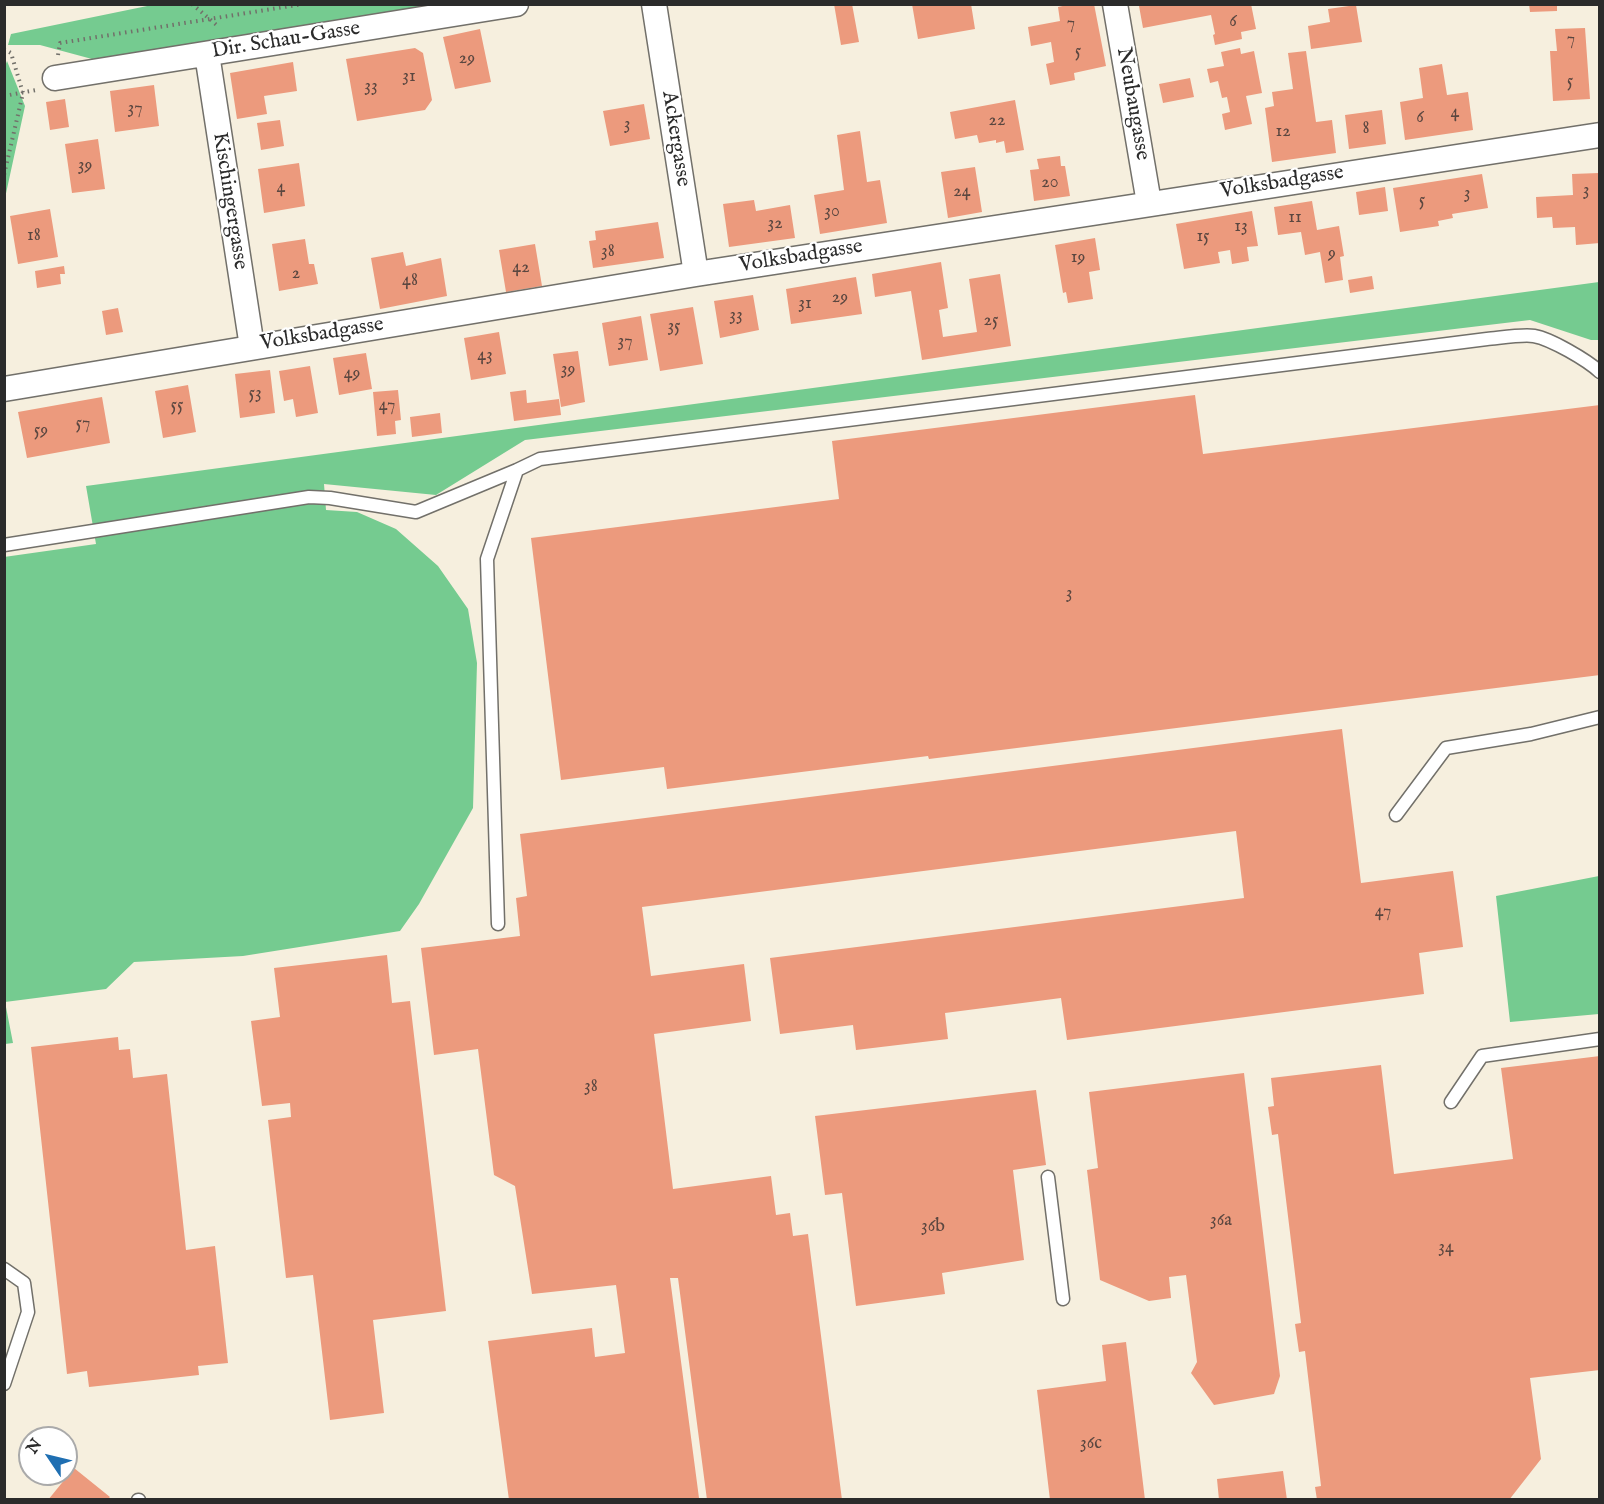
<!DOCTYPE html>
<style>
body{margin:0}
#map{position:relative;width:1604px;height:1504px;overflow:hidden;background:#f6efde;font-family:"IM FELL English",serif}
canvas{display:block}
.frame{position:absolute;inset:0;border:6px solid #2b2b2b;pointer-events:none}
.north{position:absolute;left:18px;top:1426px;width:60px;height:60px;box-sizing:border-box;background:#fff;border:2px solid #aaa;border-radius:50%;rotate:305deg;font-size:16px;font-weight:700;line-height:24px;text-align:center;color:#2b2b2b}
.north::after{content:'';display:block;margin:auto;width:21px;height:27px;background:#1f6fb2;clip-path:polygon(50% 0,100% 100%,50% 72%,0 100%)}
</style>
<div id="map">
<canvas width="1604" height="1504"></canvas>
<div class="frame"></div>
<div class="north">N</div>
</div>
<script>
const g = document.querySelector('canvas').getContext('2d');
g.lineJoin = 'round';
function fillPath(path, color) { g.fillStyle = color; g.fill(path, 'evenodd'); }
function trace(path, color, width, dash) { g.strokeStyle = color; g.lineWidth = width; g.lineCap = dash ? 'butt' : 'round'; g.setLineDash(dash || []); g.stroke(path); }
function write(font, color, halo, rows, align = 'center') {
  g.font = font + ' "IM FELL English",serif'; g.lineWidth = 4.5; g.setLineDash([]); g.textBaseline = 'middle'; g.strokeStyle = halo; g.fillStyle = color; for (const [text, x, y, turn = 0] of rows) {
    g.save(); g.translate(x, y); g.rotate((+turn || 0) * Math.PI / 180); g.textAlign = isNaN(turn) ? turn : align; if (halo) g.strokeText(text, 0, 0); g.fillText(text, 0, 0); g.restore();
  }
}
fillPath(new Path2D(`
 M 152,5 L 448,5 L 92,59 L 40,45 L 8,45 L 11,34 Z
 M 7,61 L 25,106 L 5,198 L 4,69 Z
 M 1599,282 L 1599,340 L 1591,340 L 1530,320 L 525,440 L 436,495 L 324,484 L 326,510 L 357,512 L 396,529 L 438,566 L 468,609 L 477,663 L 473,808 L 419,904 L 400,931 L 243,956 L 134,962 L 106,989 L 5,1002 L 13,1043 L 5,1044 L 4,557 L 96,544 L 86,486 Z
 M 1599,876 L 1599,1014 L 1510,1022 L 1496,896 Z`), '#75cb90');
fillPath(new Path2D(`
 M 834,4 L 852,4 L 859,42 L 841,45 Z
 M 912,4 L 971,4 L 975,29 L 918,39 Z
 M 1072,4 L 1094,4 L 1106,66 L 1074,73 L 1075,80 L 1050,85 L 1046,64 L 1054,62 L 1051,42 L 1031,46 L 1028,27 L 1060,21 L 1058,7 Z
 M 1146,4 L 1251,4 L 1256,29 L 1241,32 L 1242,39 L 1215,45 L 1213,35 L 1215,34 L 1211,15 L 1143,28 L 1139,6 Z
 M 1529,4 L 1557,4 L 1557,11 L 1530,12 Z
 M 1356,5 L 1362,42 L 1311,49 L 1308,26 L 1330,22 L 1328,9 Z
 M 1585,28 L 1590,99 L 1553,101 L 1550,51 L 1557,51 L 1555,29 Z
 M 480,29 L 491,82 L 455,89 L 443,37 Z
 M 415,48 L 423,53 L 432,100 L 425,110 L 357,121 L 346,59 Z
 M 1240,48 L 1241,54 L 1254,51 L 1262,93 L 1246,96 L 1252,124 L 1225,130 L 1222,114 L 1230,112 L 1227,97 L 1222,98 L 1218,81 L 1210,83 L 1207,69 L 1224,66 L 1221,52 Z
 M 1306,51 L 1316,122 L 1332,120 L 1336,153 L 1272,162 L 1265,108 L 1274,106 L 1272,92 L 1293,89 L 1288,53 Z
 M 293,62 L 297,91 L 264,96 L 267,114 L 237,119 L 230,73 Z
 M 1442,64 L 1447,95 L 1468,92 L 1473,130 L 1405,140 L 1400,102 L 1423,98 L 1419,68 Z
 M 1190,78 L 1194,97 L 1163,103 L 1159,84 Z
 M 154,85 L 159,126 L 115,132 L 110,91 Z
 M 65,99 L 69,127 L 50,130 L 46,102 Z
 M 1015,100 L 1024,150 L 1006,153 L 1004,141 L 996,143 L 996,140 L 979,143 L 977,135 L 955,139 L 950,112 Z
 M 644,104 L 650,139 L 610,146 L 603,111 Z
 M 1382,110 L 1386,144 L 1349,149 L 1345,115 Z
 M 280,120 L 284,146 L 261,150 L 257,123 Z
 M 860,131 L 867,182 L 880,180 L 887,223 L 820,234 L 814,195 L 844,190 L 837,135 Z
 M 98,139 L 105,189 L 72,193 L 65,144 Z
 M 1060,156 L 1061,166 L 1065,166 L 1070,196 L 1034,201 L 1030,170 L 1039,169 L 1037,159 Z
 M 299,163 L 305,206 L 264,213 L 258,169 Z
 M 975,167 L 982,212 L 948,218 L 941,172 Z
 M 1599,173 L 1600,243 L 1576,245 L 1575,227 L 1553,228 L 1552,217 L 1537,218 L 1536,197 L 1573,195 L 1572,174 Z
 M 1482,174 L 1488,208 L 1452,214 L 1453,218 L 1438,221 L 1439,226 L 1400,232 L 1393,188 Z
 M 1385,187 L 1388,211 L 1359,215 L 1356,192 Z
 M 754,200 L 756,211 L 790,205 L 795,238 L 729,247 L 723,204 Z
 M 1312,201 L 1317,230 L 1339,226 L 1344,256 L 1340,257 L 1343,280 L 1325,283 L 1320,252 L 1305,255 L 1301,232 L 1278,235 L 1274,207 Z
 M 50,209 L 58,257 L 18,264 L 10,216 Z
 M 1252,211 L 1258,246 L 1247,247 L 1249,261 L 1232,264 L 1230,250 L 1218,252 L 1220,263 L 1184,269 L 1176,224 Z
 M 658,222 L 664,258 L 593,268 L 589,241 L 596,240 L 595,231 Z
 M 1095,238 L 1100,270 L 1089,272 L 1093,299 L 1068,303 L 1066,292 L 1063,293 L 1055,245 Z
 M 305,239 L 309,264 L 314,264 L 318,284 L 279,291 L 272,244 Z
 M 535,244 L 542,286 L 506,292 L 499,250 Z
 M 403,252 L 406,266 L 441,258 L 447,296 L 380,309 L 371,258 Z
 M 941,262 L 948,308 L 939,310 L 943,337 L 977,332 L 969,279 L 1000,274 L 1011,346 L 922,360 L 911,291 L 875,297 L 872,274 Z
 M 64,266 L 65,274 L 60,274 L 61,284 L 37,288 L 35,271 Z
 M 1372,276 L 1374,289 L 1350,293 L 1348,280 Z
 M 856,277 L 862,314 L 791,324 L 786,289 Z
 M 753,295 L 759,330 L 720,338 L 714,301 Z
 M 693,307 L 703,364 L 660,371 L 650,314 Z
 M 118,308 L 123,332 L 106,335 L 102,311 Z
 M 641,316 L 648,360 L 609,366 L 602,323 Z
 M 499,332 L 506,374 L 471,380 L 464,338 Z
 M 578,351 L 585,402 L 561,407 L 553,354 Z
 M 366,353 L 372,389 L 339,395 L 333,358 Z
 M 310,366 L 318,413 L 296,417 L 293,399 L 284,401 L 279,371 Z
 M 270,370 L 275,413 L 240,418 L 235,374 Z
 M 188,385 L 196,432 L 163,438 L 155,391 Z
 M 398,390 L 401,420 L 395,421 L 396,434 L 377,436 L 373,392 Z
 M 526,390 L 527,403 L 559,399 L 561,415 L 514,421 L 510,392 Z
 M 1195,395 L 1203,454 L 1600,405 L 1600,675 L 929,759 L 928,756 L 667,789 L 664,767 L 561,780 L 531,538 L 839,499 L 832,441 Z
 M 102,397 L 110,443 L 27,458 L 18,412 Z
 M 440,413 L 442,433 L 412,437 L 410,417 Z
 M 1342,729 L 1361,883 L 1453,871 L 1463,947 L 1419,953 L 1424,994 L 1067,1040 L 1061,998 L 945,1013 L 948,1039 L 856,1050 L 853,1025 L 780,1034 L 770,958 L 1244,898 L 1236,831 L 642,907 L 651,976 L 744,964 L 751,1021 L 654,1034 L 673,1189 L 771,1176 L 776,1215 L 790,1213 L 793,1236 L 808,1234 L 842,1500 L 707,1500 L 678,1278 L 670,1278 L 699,1498 L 509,1500 L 488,1341 L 592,1328 L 595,1357 L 625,1353 L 616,1285 L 532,1294 L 515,1186 L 494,1175 L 478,1049 L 434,1055 L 421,948 L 520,936 L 516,898 L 527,896 L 520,834 Z
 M 387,955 L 392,1003 L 410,1001 L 446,1311 L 373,1320 L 384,1413 L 330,1420 L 313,1275 L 286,1278 L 268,1120 L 291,1117 L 290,1103 L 262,1106 L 251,1021 L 280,1017 L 274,968 Z
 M 118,1037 L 119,1050 L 130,1049 L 133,1078 L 167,1074 L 186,1250 L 215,1246 L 228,1363 L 198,1366 L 199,1375 L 89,1387 L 87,1371 L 67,1374 L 31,1047 Z
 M 1600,1056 L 1600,1370 L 1530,1378 L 1541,1459 L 1509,1500 L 1317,1500 L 1315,1487 L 1321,1486 L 1305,1351 L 1299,1352 L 1295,1324 L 1301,1323 L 1278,1134 L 1272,1135 L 1268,1107 L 1274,1106 L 1271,1078 L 1381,1065 L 1394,1174 L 1513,1159 L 1501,1068 Z
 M 1244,1073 L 1280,1376 L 1274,1394 L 1214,1405 L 1191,1373 L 1197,1362 L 1186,1275 L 1169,1277 L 1171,1298 L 1149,1301 L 1100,1280 L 1087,1170 L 1098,1168 L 1089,1092 Z
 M 1036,1090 L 1046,1165 L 1013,1170 L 1024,1260 L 942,1273 L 945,1294 L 856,1306 L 842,1193 L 825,1195 L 815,1116 Z
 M 1126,1342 L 1145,1500 L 1050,1500 L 1037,1390 L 1106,1381 L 1102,1345 Z
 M 74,1468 L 110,1497 L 107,1500 L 48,1500 Z
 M 1283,1471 L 1287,1500 L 1219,1500 L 1217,1479 Z`), '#ec9a7d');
const lane = new Path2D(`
 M 4,545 L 309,497 L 330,498 L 416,512 L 517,470
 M 1396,815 L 1446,748 L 1531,734 L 1600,717
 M 498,924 L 487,559 L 517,470 L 540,459 L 1487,339 C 1499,338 1523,334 1534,336 C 1551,339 1587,360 1600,372
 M 1451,1102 L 1482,1056 L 1600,1039
 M 1048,1177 L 1063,1299
 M 4,1269 L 24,1283 L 28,1312 L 4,1384
 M 138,1500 L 139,1500`);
const street = new Path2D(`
 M 654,4 L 696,274
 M 1115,4 L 1149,203
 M 207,54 L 252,347
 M 55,78 L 516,4
 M 4,389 L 696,274 L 1600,135`);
trace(lane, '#72706a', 15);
trace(street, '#72706a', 27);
trace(new Path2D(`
 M 192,4 L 219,27
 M 4,49 L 11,53 L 23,93 L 4,175
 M 58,55 L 60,43 L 303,4
 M 4,96 L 36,90`), '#72706a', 4, [1.5, 4.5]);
trace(lane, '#fff', 12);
trace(street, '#fff', 24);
write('18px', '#5b4740', null, [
 ["6",1233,22],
 ["7",1071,24],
 ["7",1571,40],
 ["5",1078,52],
 ["29",467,59],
 ["31",409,77],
 ["5",1570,82],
 ["33",371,87],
 ["37",135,109],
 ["4",1455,113],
 ["6",1420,118],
 ["22",997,121],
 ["3",627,125],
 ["8",1366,129],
 ["12",1283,132],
 ["39",85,166],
 ["20",1050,183],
 ["4",281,188],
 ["3",1586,191],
 ["24",962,192],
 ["3",1467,194],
 ["5",1422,201],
 ["30",832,212],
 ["11",1295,218],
 ["32",775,224],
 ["13",1241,227],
 ["18",34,236],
 ["15",1203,237],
 ["38",608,252],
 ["9",1332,254],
 ["19",1078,258],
 ["42",521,268],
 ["2",296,274],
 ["48",410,281],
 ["29",840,298],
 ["31",805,304],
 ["33",736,316],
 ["25",991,321],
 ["35",674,327],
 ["37",625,342],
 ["43",485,356],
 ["39",568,370],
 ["49",352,374],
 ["53",255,394],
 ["55",177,406],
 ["47",387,406],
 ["57",83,424],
 ["59",41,431],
 ["3",1069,594],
 ["47",1383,912],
 ["38",591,1087],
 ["36a",1221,1221],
 ["36b",933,1227],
 ["34",1446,1248],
 ["36c",1091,1444]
]);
write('21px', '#2b2b2b', '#fff', [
 ["Dir. Schau-Gasse",286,41,-9],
 ["Neubaugasse",1132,104,80],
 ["Ackergasse",675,139,81],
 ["Volksbadgasse",1282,183,-9],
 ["Kischingergasse",229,201,81],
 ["Volksbadgasse",801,257,-9],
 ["Volksbadgasse",322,335,-9]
]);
</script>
